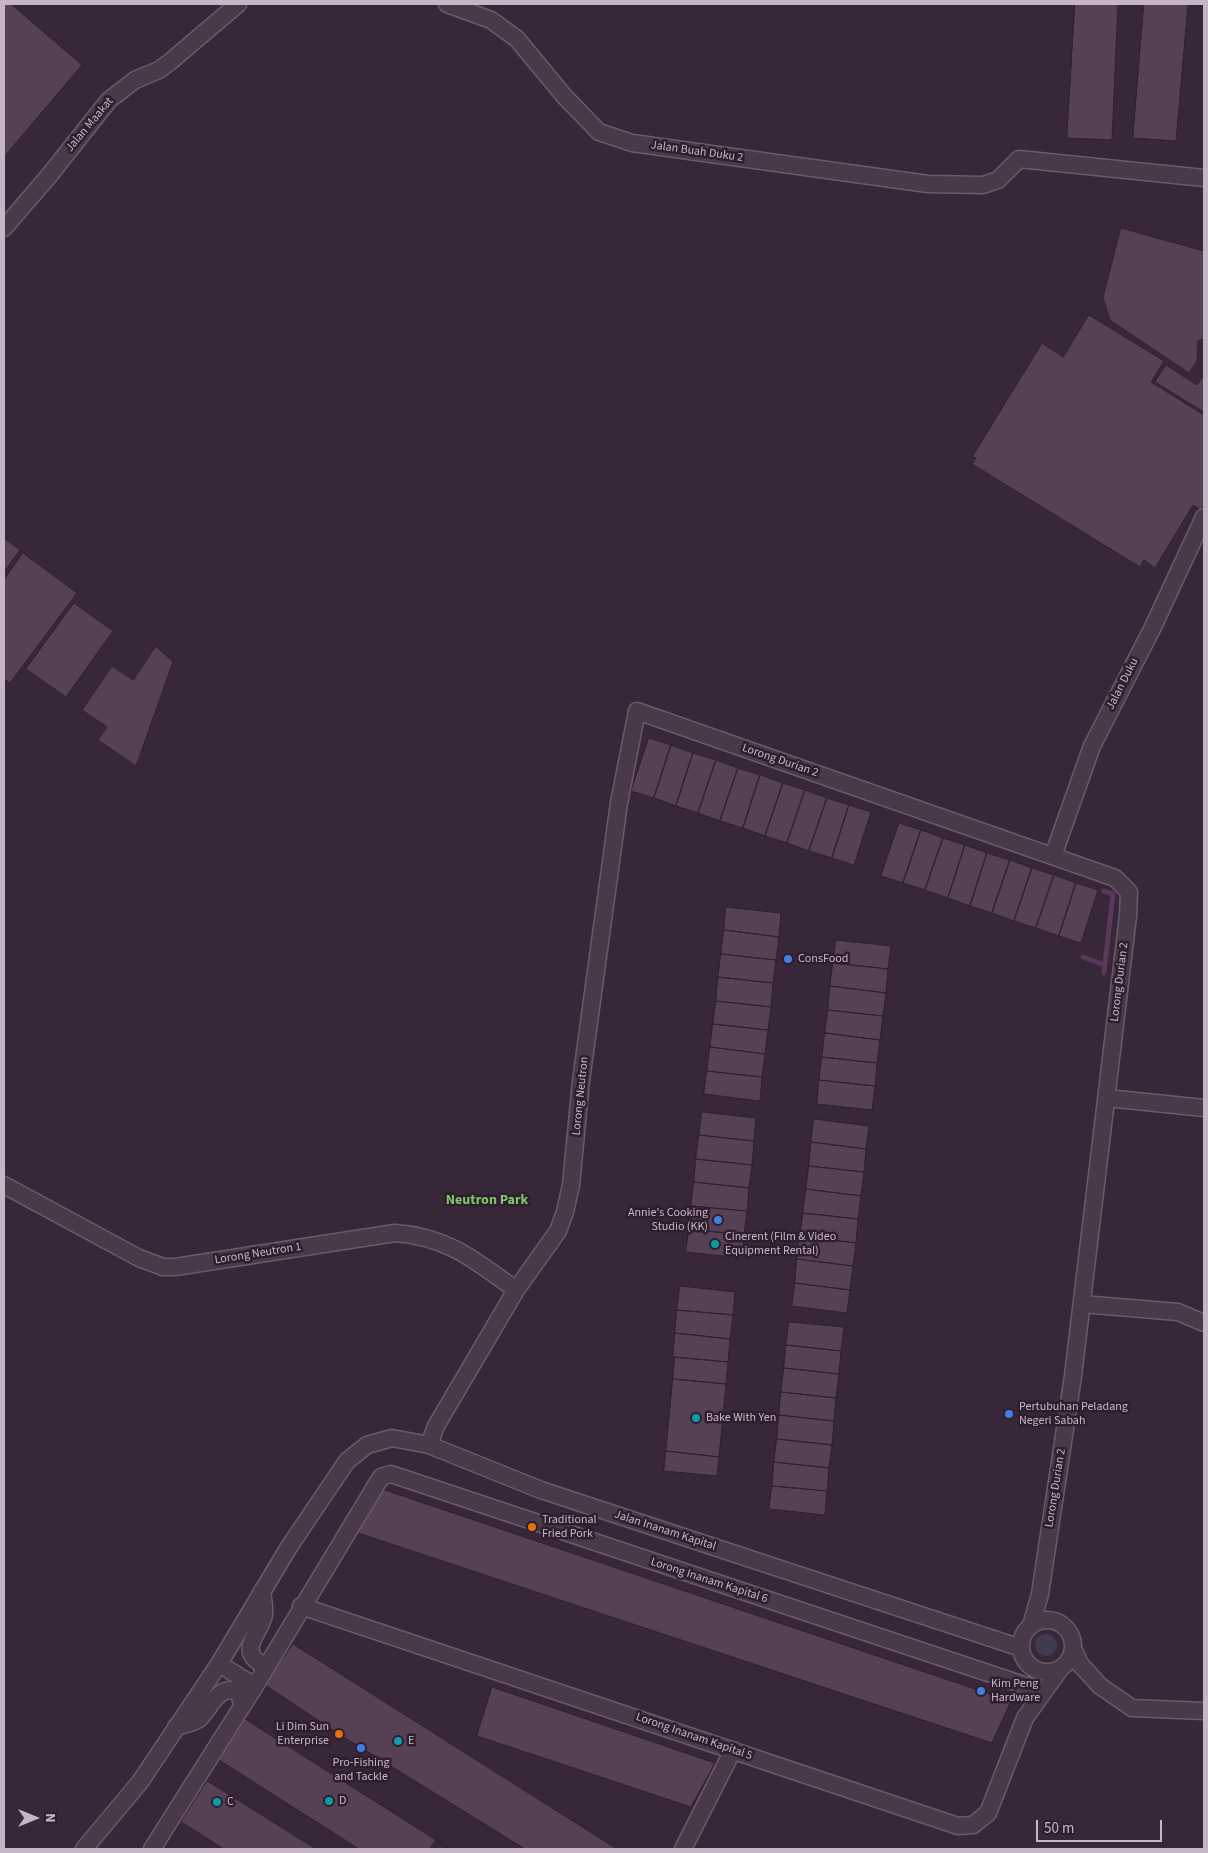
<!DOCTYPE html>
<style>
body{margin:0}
#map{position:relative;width:1208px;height:1853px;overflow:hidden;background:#382639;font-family:"Source Sans 3",sans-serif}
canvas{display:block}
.frame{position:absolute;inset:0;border:5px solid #c5b5c5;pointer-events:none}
.north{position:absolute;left:10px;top:1793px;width:50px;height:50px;-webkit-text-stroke:4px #2e1e2e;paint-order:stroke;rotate:90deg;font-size:14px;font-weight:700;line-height:20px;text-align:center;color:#c5b5c5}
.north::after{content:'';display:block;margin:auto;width:18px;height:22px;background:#c5b5c5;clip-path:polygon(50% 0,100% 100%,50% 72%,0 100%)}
.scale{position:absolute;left:1036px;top:1820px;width:126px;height:22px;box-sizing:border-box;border:2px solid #c5b5c5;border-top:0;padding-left:6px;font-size:15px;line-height:18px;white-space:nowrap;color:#c5b5c5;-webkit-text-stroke:4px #2e1e2e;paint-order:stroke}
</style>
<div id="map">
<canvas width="1208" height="1853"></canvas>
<div class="frame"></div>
<div class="north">N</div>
<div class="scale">50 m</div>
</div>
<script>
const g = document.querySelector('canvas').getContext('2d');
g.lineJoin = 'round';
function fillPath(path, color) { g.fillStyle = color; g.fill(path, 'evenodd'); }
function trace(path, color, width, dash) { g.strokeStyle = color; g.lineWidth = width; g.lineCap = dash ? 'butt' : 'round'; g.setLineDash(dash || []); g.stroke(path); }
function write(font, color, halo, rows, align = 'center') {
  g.font = font + ' "Source Sans 3",sans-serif'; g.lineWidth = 5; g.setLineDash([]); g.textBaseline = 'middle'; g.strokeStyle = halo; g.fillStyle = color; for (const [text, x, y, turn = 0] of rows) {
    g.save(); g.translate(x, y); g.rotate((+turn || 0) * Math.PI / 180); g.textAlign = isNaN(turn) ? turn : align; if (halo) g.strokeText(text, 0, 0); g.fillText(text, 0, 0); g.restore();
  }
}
fillPath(new Path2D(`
 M1035 1645a11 11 0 1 1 22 0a11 11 0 1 1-22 0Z`), '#403c4f');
trace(new Path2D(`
 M 1104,891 L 1113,894 L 1104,973
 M 1083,957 L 1105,965`), '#593859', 5);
const building = new Path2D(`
 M 4,4 L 11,4 L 82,65 L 4,157 Z
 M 1075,4 L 1118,4 L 1112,140 L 1067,138 Z
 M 1144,4 L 1188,4 L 1176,141 L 1133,138 Z
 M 1121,228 L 1204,251 L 1204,339 L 1198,341 L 1197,361 L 1189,373 L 1110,320 L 1103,298 Z
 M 1089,315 L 1164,361 L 1151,382 L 1204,415 L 1204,504 L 1201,510 L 1193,505 L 1155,568 L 1144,560 L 1140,567 L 972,464 L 976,458 L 972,457 L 1042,343 L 1063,357 Z
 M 1166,365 L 1197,385 L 1204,374 L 1204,412 L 1155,382 Z
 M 4,538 L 20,550 L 4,572 Z
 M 23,553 L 77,593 L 10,683 L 4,679 L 4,580 Z
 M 74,603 L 113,631 L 66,697 L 26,669 Z
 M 156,646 L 173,662 L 136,766 L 98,740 L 107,727 L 82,710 L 112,666 L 133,680 Z
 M 649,738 L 671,745 L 654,798 L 631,791 Z
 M 671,745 L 693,753 L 676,806 L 654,798 Z
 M 693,753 L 716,760 L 698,813 L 676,806 Z
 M 716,760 L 738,768 L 720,821 L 698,813 Z
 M 738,768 L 760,775 L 743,828 L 720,821 Z
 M 760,775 L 783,783 L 765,836 L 743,828 Z
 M 783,783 L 805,790 L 787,843 L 765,836 Z
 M 805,790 L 827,798 L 809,851 L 787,843 Z
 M 827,798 L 849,805 L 832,858 L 809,851 Z
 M 849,805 L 871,812 L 854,865 L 832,858 Z
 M 899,823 L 921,830 L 903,883 L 881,876 Z
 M 921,830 L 943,838 L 925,890 L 903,883 Z
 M 943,838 L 965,845 L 948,898 L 925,890 Z
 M 965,845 L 987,853 L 970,906 L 948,898 Z
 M 987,853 L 1010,860 L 992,913 L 970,906 Z
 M 1010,860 L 1032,868 L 1014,921 L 992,913 Z
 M 1032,868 L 1054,875 L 1036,928 L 1014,921 Z
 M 1054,875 L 1076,883 L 1059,936 L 1036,928 Z
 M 1076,883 L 1098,890 L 1081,943 L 1059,936 Z
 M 726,907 L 781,913 L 779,937 L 724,930 Z
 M 724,930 L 779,937 L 776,960 L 721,954 Z
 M 836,940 L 891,946 L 888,969 L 833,963 Z
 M 721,954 L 776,960 L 773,983 L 718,977 Z
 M 833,963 L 888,969 L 886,993 L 830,986 Z
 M 718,977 L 773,983 L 771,1007 L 716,1001 Z
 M 830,986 L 886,993 L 883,1016 L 828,1010 Z
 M 716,1001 L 771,1007 L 768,1030 L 713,1024 Z
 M 828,1010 L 883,1016 L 880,1040 L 825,1033 Z
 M 713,1024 L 768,1030 L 765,1054 L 710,1047 Z
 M 825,1033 L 880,1040 L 877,1063 L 822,1057 Z
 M 710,1047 L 765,1054 L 762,1077 L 707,1071 Z
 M 822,1057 L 877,1063 L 875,1086 L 819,1080 Z
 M 707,1071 L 762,1077 L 760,1101 L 704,1094 Z
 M 819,1080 L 875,1086 L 872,1110 L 817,1104 Z
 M 702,1112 L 756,1118 L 754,1141 L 699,1135 Z
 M 814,1119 L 869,1126 L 866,1149 L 811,1142 Z
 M 699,1135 L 754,1141 L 752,1165 L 696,1159 Z
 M 811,1142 L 866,1149 L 864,1172 L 809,1166 Z
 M 696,1159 L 752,1165 L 749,1188 L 694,1182 Z
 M 809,1166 L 864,1172 L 861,1196 L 806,1189 Z
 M 694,1182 L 749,1188 L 747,1211 L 691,1206 Z
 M 806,1189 L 861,1196 L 858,1219 L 803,1213 Z
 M 691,1206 L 747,1211 L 744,1235 L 689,1229 Z
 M 803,1213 L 858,1219 L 856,1243 L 800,1236 Z
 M 689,1229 L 744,1235 L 742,1258 L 686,1252 Z
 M 800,1236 L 856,1243 L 853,1266 L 797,1259 Z
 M 797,1259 L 853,1266 L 850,1290 L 795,1283 Z
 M 795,1283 L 850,1290 L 847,1313 L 792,1306 Z
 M 680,1286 L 735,1292 L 733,1315 L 677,1310 Z
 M 677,1310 L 733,1315 L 730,1339 L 675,1333 Z
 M 789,1322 L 844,1327 L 841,1351 L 786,1345 Z
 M 675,1333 L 730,1339 L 728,1362 L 673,1357 Z
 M 786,1345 L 841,1351 L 839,1374 L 784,1368 Z
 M 675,1357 L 728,1362 L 726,1384 L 673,1379 Z
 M 784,1368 L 839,1374 L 836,1398 L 781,1392 Z
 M 673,1379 L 726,1384 L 719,1457 L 666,1451 Z
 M 781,1392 L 836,1398 L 834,1421 L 779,1415 Z
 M 779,1415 L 834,1421 L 832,1445 L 777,1439 Z
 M 777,1439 L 832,1445 L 829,1468 L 774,1462 Z
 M 666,1451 L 719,1457 L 717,1476 L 664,1471 Z
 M 774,1462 L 829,1468 L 827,1491 L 772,1486 Z
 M 772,1486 L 827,1491 L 825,1515 L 769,1509 Z
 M 379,1488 L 981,1691 L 1011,1701 L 992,1743 L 352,1531 Z
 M 293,1644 L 617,1849 L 525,1849 L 339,1734 L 265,1685 Z
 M 492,1687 L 715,1763 L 691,1807 L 477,1736 Z
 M 245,1719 L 436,1840 L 450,1849 L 359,1849 L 219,1760 Z
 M 207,1781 L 209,1782 L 316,1849 L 224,1849 L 181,1822 Z
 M 436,1840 L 450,1849 L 430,1849 Z`);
fillPath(building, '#564056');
trace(building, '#302030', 1);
const minor = new Path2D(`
 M 447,4 L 491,20 L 517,39 L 565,97 L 599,132 L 632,143 L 928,184 L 983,185 L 998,180 L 1019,159 L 1204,178
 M 4,228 L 48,177 L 109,100 L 135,80 L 159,70 L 171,61 L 238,4
 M 1053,856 L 1092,746 L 1153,627 L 1204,517
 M 1107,1098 L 1204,1108
 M 4,1185 L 139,1258 L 163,1267 L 175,1267 L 395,1233 C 448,1237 475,1260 516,1290
 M 1082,1304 L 1178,1312 L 1204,1323
 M 429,1445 L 436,1426 L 516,1290 L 558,1231 L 565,1212 L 571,1185 L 581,1081 L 619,803 L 637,711 L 1115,878 L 1129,892 L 1128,916 L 1073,1376 L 1040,1594 L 1031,1626
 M 262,1591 C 263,1599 265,1608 264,1615 C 261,1633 234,1652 266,1666
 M 301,1606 L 958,1826 L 973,1825 L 988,1813 L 1025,1718 L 1060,1669
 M1021 1646a26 26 0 1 1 52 0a26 26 0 1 1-52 0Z
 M 1073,1648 L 1080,1664 L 1100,1686 L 1132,1708 L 1204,1711
 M 219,1664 L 255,1686
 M 176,1727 C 182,1725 193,1723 199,1719 C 211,1708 218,1683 239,1692 L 242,1705
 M 84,1849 L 140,1782 L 219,1664 L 289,1547 L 347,1461 L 367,1445 L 392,1438 L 429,1445 L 541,1490 L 1021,1648
 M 152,1849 L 255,1686 L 381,1477 L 391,1474 L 1027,1686
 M 683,1849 L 733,1750`);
trace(minor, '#6a5a6a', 19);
trace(minor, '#493949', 16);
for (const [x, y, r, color] of [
 [788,959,5,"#3f7fe0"],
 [718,1220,5,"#3f7fe0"],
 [715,1244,5,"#0f9aa8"],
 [1009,1414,5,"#3f7fe0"],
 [696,1418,5,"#0f9aa8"],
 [532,1527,5,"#e8710a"],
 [981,1691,5,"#3f7fe0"],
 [339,1734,5,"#e8710a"],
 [398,1741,5,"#0f9aa8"],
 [361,1748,5,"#3f7fe0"],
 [329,1801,5,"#0f9aa8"],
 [217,1802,5,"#0f9aa8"]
]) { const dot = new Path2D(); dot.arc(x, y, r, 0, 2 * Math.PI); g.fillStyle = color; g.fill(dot); trace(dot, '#2e1e2e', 2); }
write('12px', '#c5b5c5', '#2e1e2e', [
 ["Jalan Maakat",90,125,-50],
 ["Jalan Buah Duku 2",697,152,8],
 ["Jalan Duku",1123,684,-63],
 ["Lorong Durian 2",780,761,19],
 ["Lorong Durian 2",1120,982,-83],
 ["Lorong Neutron",581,1096,-84],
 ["Lorong Neutron 1",258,1254,-9],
 ["Lorong Durian 2",1056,1488,-81],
 ["Jalan Inanam Kapital",665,1531,18],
 ["Lorong Inanam Kapital 6",709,1581,18],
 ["Lorong Inanam Kapital 5",694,1737,19]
]);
write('12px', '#c5b5c5', '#2e1e2e', [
 ["ConsFood",798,959],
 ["Annie's Cooking",708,1213,"right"],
 ["Studio (KK)",708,1227,"right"],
 ["Cinerent (Film & Video",725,1237],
 ["Equipment Rental)",725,1251],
 ["Pertubuhan Peladang",1019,1407],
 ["Negeri Sabah",1019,1421],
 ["Bake With Yen",706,1418],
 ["Traditional",542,1520],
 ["Fried Pork",542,1534],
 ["Kim Peng",991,1684],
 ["Hardware",991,1698],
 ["Li Dim Sun",329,1727,"right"],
 ["Enterprise",329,1741,"right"],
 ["E",408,1741],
 ["Pro-Fishing",361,1763,"center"],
 ["and Tackle",361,1777,"center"],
 ["D",339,1801],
 ["C",227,1802]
], 'left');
write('bold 14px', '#7dc66e', '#2e1e2e', [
 ["Neutron Park",487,1201]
]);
</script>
